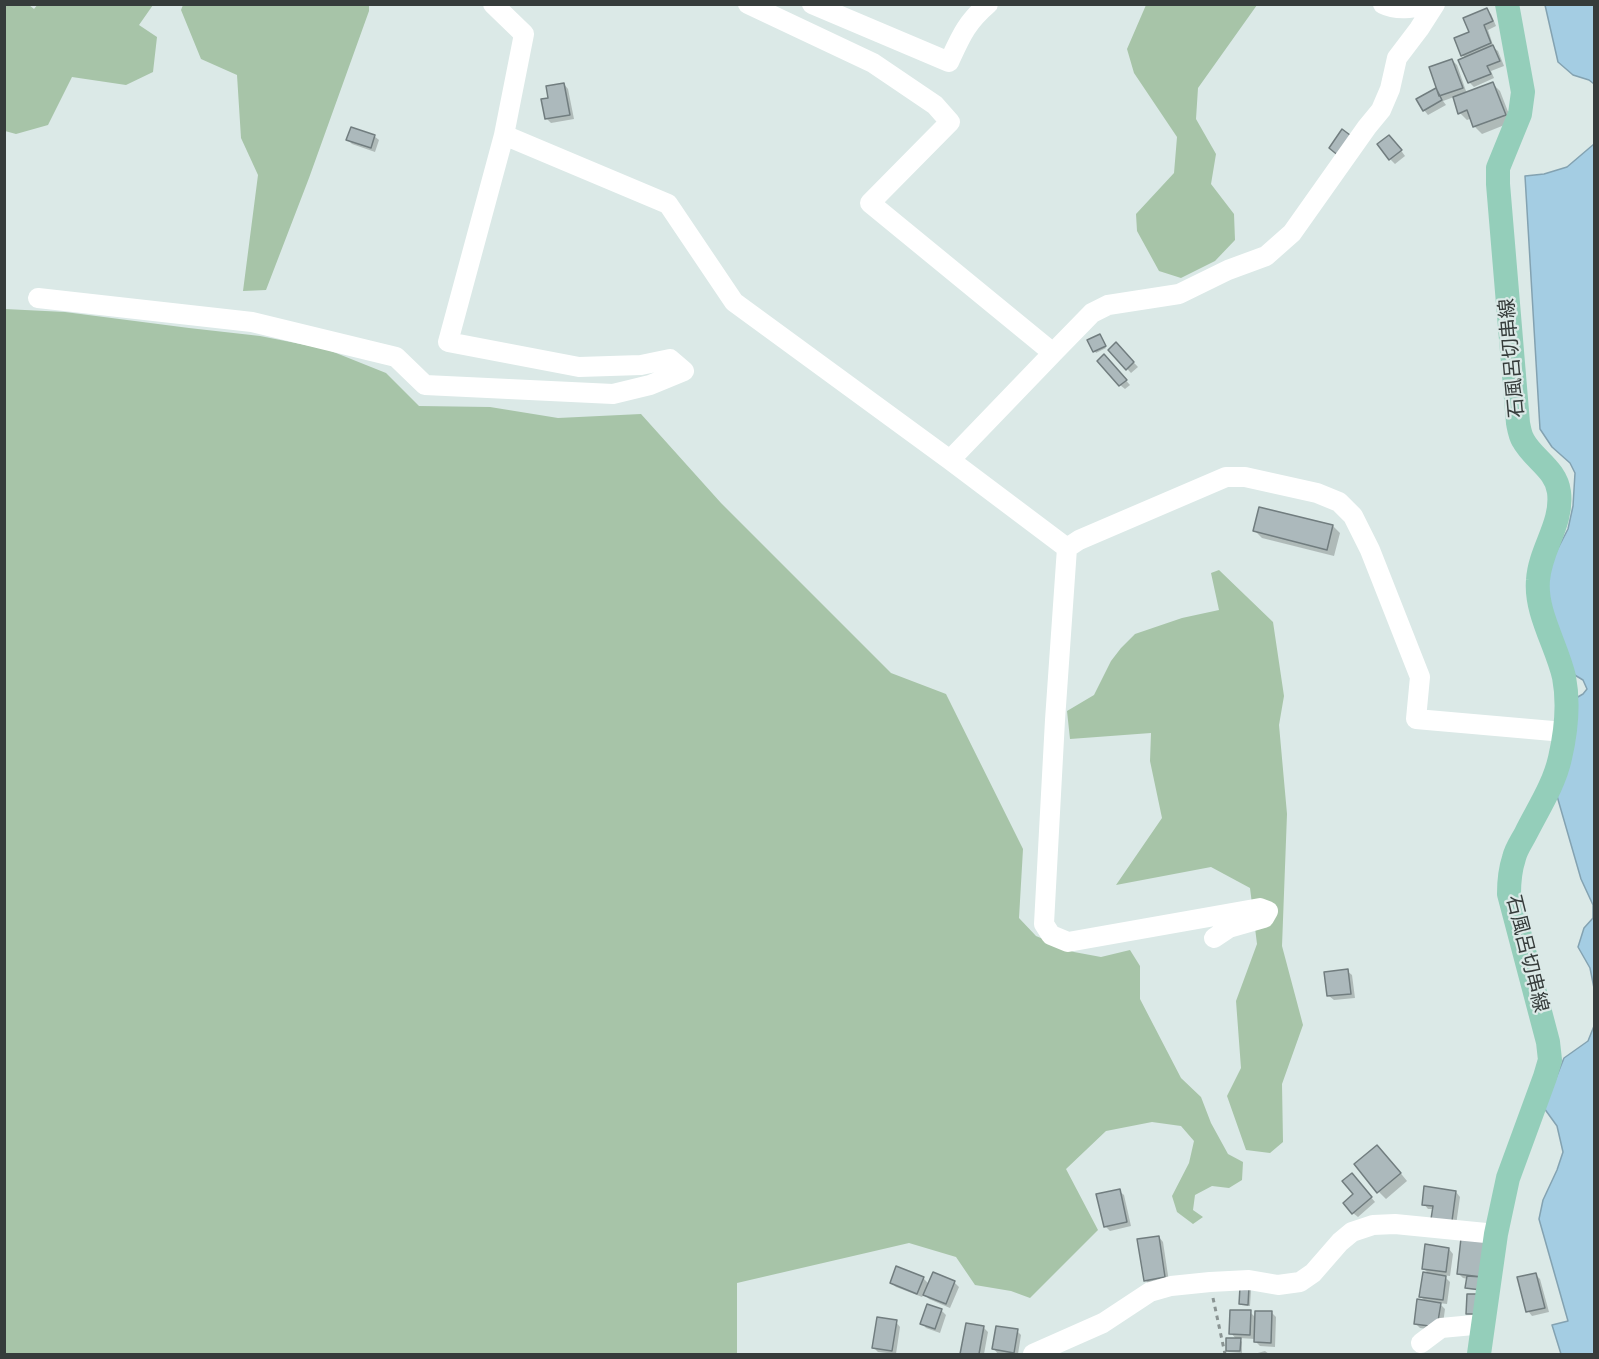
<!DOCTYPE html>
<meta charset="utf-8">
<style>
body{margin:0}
#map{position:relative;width:1599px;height:1359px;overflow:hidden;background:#dbe9e7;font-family:"Sofia Sans Condensed",sans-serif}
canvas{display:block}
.frame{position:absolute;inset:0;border:6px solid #363c3b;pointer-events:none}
</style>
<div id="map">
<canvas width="1599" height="1359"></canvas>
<div class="frame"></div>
</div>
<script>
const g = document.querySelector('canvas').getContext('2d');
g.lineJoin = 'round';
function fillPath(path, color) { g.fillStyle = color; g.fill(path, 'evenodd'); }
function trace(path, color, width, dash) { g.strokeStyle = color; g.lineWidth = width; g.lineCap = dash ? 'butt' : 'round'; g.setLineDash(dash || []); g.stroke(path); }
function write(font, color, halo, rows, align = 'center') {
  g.font = font + ' "Sofia Sans Condensed","Noto Sans JP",sans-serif'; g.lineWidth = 4.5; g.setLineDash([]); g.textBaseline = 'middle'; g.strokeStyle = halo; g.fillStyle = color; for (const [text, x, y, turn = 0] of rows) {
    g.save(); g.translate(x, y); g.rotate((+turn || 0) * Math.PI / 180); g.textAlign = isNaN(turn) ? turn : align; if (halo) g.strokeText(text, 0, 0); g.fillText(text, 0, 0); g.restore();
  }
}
fillPath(new Path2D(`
 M 38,4 L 153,5 L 139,25 L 157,37 L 153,72 L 126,85 L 72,77 L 48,125 L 16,134 L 5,131 L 5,5 L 29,5 L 34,9 Z
 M 183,5 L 369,5 L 369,11 L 309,178 L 266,290 L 243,291 L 258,175 L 241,138 L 237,75 L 201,59 L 181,10 Z
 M 1146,5 L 1257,5 L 1198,88 L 1196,119 L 1216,154 L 1211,184 L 1234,214 L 1235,240 L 1215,261 L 1181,278 L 1159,271 L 1137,231 L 1136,214 L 1174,173 L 1177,137 L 1134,73 L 1127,49 Z
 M 5,309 L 65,312 L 189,328 L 260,336 L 326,349 L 386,373 L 419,406 L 490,407 L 558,418 L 641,414 L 721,503 L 891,673 L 946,694 L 1023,849 L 1019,918 L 1036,936 L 1074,952 L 1101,957 L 1130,950 L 1140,966 L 1140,999 L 1181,1078 L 1201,1097 L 1211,1123 L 1228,1154 L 1243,1162 L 1242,1180 L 1229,1188 L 1212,1186 L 1195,1195 L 1193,1210 L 1203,1217 L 1193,1224 L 1177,1212 L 1172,1196 L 1189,1163 L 1194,1141 L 1181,1126 L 1152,1122 L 1106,1131 L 1066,1169 L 1098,1230 L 1030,1298 L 1011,1291 L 975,1285 L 956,1257 L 909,1243 L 737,1283 L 737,1354 L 5,1354 Z
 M 1219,570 L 1273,622 L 1284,696 L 1279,725 L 1287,814 L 1282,946 L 1303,1025 L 1282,1084 L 1283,1142 L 1270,1153 L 1246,1150 L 1227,1096 L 1241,1068 L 1236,1001 L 1257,944 L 1250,888 L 1211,867 L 1116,885 L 1162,818 L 1150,761 L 1151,733 L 1070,739 L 1067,711 L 1094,695 L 1111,661 L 1121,648 L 1135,634 L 1182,618 L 1219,610 L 1211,573 Z`), '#a7c4a8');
const water = new Path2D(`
 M 1545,5 L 1594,5 L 1594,84 L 1589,80 L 1573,75 L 1558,62 Z
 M 1594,144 L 1594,988 L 1590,968 L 1578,947 L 1584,928 L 1593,918 L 1593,905 L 1581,879 L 1557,796 L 1576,698 L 1583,694 L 1587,689 L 1583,680 L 1573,674 L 1549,601 L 1547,582 L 1554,556 L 1568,529 L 1573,506 L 1575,473 L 1570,463 L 1552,447 L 1540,429 L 1525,176 L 1544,174 L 1567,167 Z
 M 1594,1026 L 1594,1354 L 1561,1354 L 1552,1325 L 1568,1321 L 1539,1219 L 1543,1200 L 1557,1170 L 1563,1152 L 1557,1126 L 1544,1108 L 1564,1058 L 1588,1041 Z`);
fillPath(water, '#a4cde3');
trace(water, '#83a2b1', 1.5);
fillPath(new Path2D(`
 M 1486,10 L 1491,14 L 1496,26 L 1488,30 L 1494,48 L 1498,51 L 1504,66 L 1491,71 L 1494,78 L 1474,87 L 1469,82 L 1466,58 L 1462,55 L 1471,33 Z
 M 1452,60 L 1457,65 L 1467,94 L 1493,84 L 1500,91 L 1512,122 L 1482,134 L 1474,126 L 1472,118 L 1467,120 L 1460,113 L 1454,97 L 1443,101 L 1446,105 L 1428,115 L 1424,110 L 1418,100 L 1438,89 Z
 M 564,84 L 568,89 L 574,119 L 551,123 L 547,119 L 550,99 Z
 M 374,136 L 379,140 L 375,152 L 352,144 L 348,140 Z
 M 1394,141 L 1405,156 L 1395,164 L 1390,159 Z
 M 1101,337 L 1106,348 L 1096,353 L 1089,340 Z
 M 1116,344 L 1138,367 L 1131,373 L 1110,350 Z
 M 1109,361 L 1130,385 L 1125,389 L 1120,385 Z
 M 1333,526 L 1340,533 L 1334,556 L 1262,538 L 1255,531 Z
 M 1347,971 L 1352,975 L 1355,998 L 1334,1000 L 1329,996 Z
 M 1385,1154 L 1407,1181 L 1386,1199 L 1379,1192 Z
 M 1356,1179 L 1375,1202 L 1358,1217 L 1353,1213 Z
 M 1119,1191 L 1124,1195 L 1131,1226 L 1110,1231 L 1105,1226 Z
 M 1456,1192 L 1460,1197 L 1456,1225 L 1434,1209 L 1428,1209 L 1424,1204 Z
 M 1159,1237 L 1163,1242 L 1169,1282 L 1150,1285 L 1145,1280 Z
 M 1487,1243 L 1483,1291 L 1469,1289 L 1467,1287 L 1468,1279 L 1463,1278 L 1458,1273 Z
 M 1449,1249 L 1453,1254 L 1450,1276 L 1443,1275 L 1450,1282 L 1447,1304 L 1439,1303 L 1445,1309 L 1442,1331 L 1420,1328 L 1415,1323 L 1426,1302 L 1420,1296 L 1430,1275 L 1423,1268 Z
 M 1535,1274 L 1540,1279 L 1549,1312 L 1532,1316 L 1528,1311 Z
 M 923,1278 L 929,1284 L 954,1282 L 959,1287 L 950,1308 L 929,1299 L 924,1294 L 922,1297 L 896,1287 L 891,1283 Z
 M 1249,1288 L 1251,1290 L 1250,1306 L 1242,1305 L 1240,1303 Z
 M 941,1310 L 946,1315 L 940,1333 L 926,1328 L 922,1323 Z
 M 1250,1312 L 1256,1318 L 1272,1313 L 1276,1317 L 1275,1347 L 1260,1346 L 1255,1341 L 1255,1339 L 1239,1338 L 1242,1342 L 1242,1353 L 1229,1352 L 1227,1350 L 1237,1340 L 1231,1333 Z
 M 896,1322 L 900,1327 L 896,1354 L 878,1352 L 873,1347 Z
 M 983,1327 L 988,1332 L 984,1354 L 963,1354 Z
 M 1017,1331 L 1021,1335 L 1018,1354 L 998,1354 L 994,1349 Z
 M 1265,1351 L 1269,1354 L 1254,1354 Z`), '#0003');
const building = new Path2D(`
 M 1487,8 L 1493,21 L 1484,25 L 1491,43 L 1461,56 L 1454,38 L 1469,32 L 1463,18 Z
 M 1493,45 L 1500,61 L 1487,66 L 1491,74 L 1468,83 L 1458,60 Z
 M 1452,59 L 1463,88 L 1439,96 L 1429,67 Z
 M 1493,82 L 1506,115 L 1473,127 L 1467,110 L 1458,114 L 1453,97 Z
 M 564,83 L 570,115 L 545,119 L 541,99 L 548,98 L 546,86 Z
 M 1436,88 L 1442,100 L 1423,111 L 1416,99 Z
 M 351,127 L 375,135 L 371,148 L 346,140 Z
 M 1342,129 L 1354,138 L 1340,157 L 1329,148 Z
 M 1389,135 L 1402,150 L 1389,160 L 1377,144 Z
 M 1100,334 L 1106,346 L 1093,352 L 1087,340 Z
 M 1116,342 L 1134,362 L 1126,370 L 1108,350 Z
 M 1104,354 L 1127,380 L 1119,386 L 1097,361 Z
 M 1259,507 L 1333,525 L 1327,550 L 1253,531 Z
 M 1348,969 L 1351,994 L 1327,996 L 1324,972 Z
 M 1377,1145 L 1401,1173 L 1377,1193 L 1354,1164 Z
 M 1352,1173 L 1372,1197 L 1352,1214 L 1343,1203 L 1353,1194 L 1342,1181 Z
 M 1424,1186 L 1456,1191 L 1452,1221 L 1431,1219 L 1433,1206 L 1422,1205 Z
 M 1120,1189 L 1127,1222 L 1104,1227 L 1096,1194 Z
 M 1159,1236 L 1165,1277 L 1144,1281 L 1137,1239 Z
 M 1461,1238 L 1488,1241 L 1482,1277 L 1457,1274 Z
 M 1425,1244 L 1449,1248 L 1446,1272 L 1422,1269 Z
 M 896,1266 L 924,1277 L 917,1294 L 890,1283 Z
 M 933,1272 L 955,1281 L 946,1304 L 923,1295 Z
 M 1423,1272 L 1446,1276 L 1443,1300 L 1419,1297 Z
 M 1536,1273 L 1545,1308 L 1526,1312 L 1517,1277 Z
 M 1467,1276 L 1482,1277 L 1481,1290 L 1465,1288 Z
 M 1240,1287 L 1249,1287 L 1248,1305 L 1239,1304 Z
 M 1467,1294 L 1480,1294 L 1478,1314 L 1466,1314 Z
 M 1417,1299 L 1441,1303 L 1437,1327 L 1414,1324 Z
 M 927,1304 L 942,1309 L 935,1329 L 920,1324 Z
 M 1230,1310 L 1251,1310 L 1250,1335 L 1229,1334 Z
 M 1255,1311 L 1272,1311 L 1271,1343 L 1254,1342 Z
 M 877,1317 L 897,1320 L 892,1351 L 872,1348 Z
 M 966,1323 L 984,1326 L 979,1354 L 960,1354 Z
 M 996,1326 L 1018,1329 L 1014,1353 L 992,1349 Z
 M 1226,1338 L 1241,1338 L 1240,1351 L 1226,1351 Z`);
fillPath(building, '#acb9bc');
trace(building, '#717d7f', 1.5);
trace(new Path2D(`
 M 1213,1298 L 1225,1354`), '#8a9493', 3, [4.5, 4.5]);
trace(new Path2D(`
 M 748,4 L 873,63 L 935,105 L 950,122 L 870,203 L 1053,353 L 950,460
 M 812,4 L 949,62 C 961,36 966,23 988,4
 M 1383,4 C 1399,12 1417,7 1434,4
 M 504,135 L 668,204 L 734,302 L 950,460 L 1067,548
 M 38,298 L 252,322 L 396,357 L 425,385 L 613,394 L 650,385 L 684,371 L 670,359 L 641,365 L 579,367 L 448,342 L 504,135 L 524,34 L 493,4
 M 1053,353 L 1092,313 L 1108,305 L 1179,294 L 1228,270 L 1266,256 L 1292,233 L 1367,127 L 1381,110 L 1390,89 L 1397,58 L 1419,29 L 1435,4
 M 1067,548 L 1079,540 L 1226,477 L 1245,477 L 1317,493 L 1339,502 L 1353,516 L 1370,550 L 1420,677 L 1416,719 L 1564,732
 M 1067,548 L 1055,720 L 1044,924 L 1051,935 L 1068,942 L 1260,908 L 1268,911 L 1264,918 L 1229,928 L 1214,938
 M 1421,1343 L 1441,1328 L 1484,1324
 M 1033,1354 L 1103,1323 L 1150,1292 L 1171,1286 L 1210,1282 L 1249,1280 L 1278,1285 L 1300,1282 L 1313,1273 L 1340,1242 L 1352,1232 L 1373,1225 L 1395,1224 L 1496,1234`), '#fff', 20);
trace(new Path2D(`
 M 1479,1354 L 1496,1234 L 1508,1178 L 1545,1077 L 1550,1060 L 1548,1042 L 1509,894 C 1509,881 1510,870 1514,858 C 1516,849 1522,841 1526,833 C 1538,809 1554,785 1560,758 C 1566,732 1569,703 1564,677 C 1557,646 1535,612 1538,580 C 1540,549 1563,524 1559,492 C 1556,469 1533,459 1523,440 C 1520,435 1519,428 1518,423 L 1498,184 L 1498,168 L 1520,114 L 1523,92 L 1507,4`), '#94ceba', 24);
write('20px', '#363c3b', '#dbe9e7', [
 ["石風呂切串線",1513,358,-95],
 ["石風呂切串線",1526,954,76]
]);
</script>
